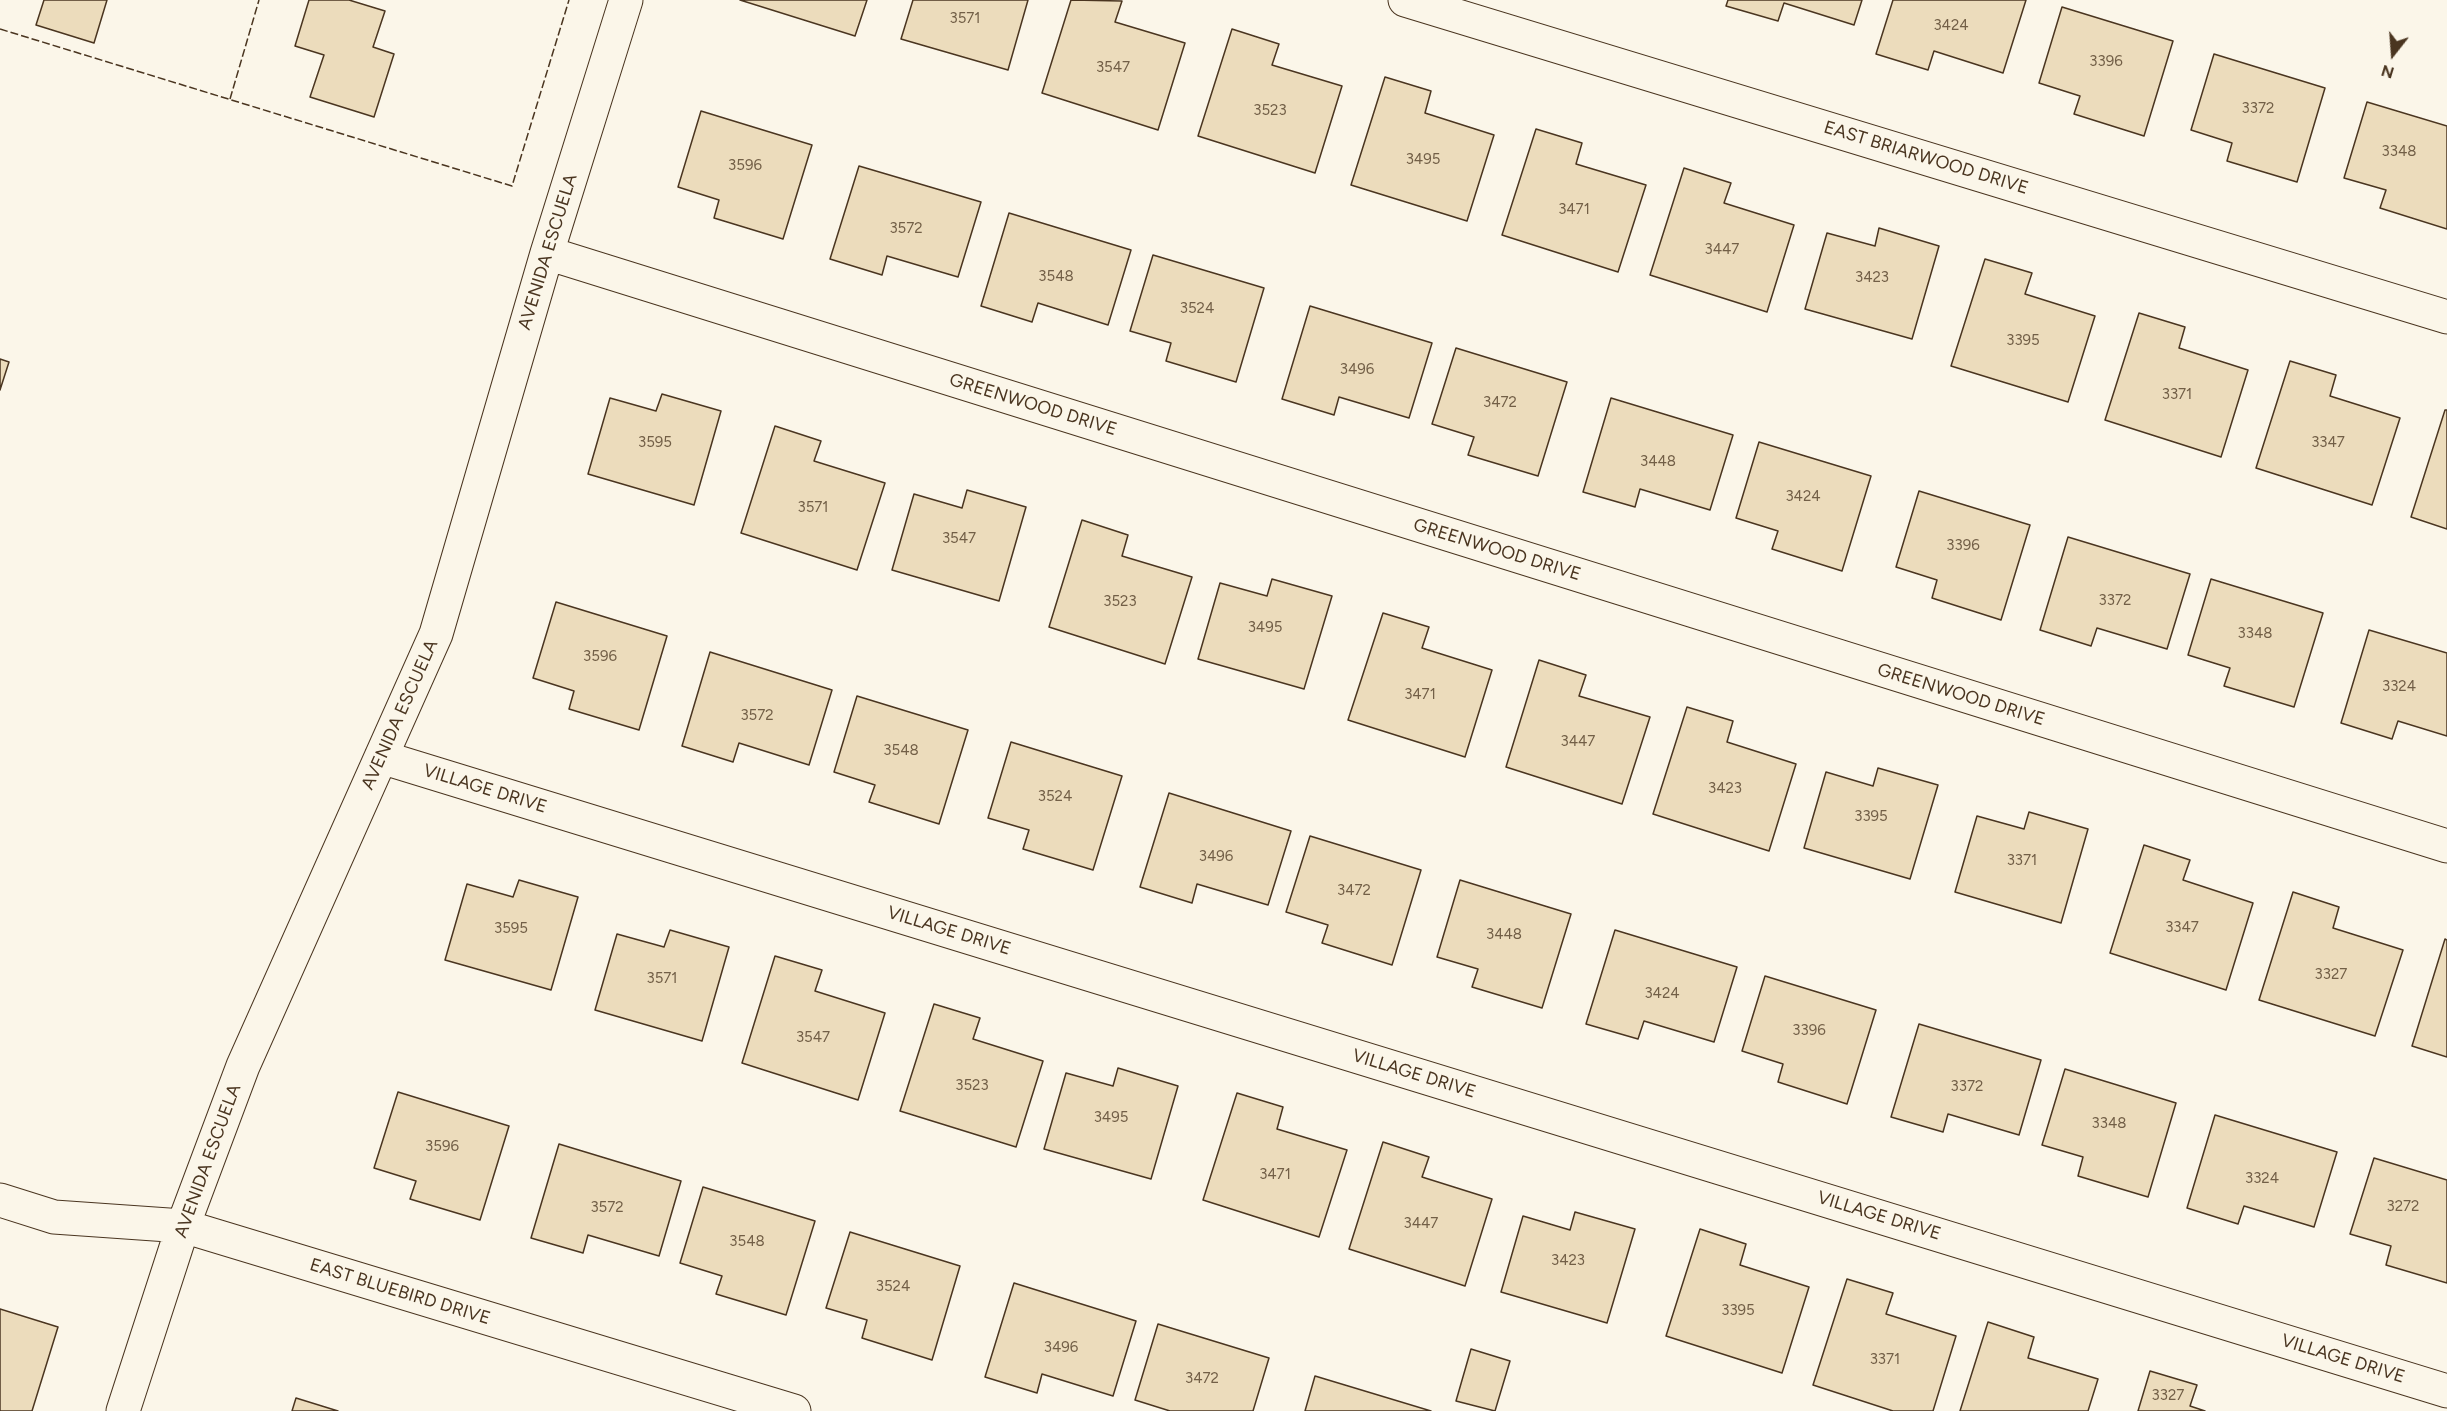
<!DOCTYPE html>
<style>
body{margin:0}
#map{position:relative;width:2447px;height:1411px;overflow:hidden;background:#fbf6e9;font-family:Figtree,sans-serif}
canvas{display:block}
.north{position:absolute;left:2363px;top:24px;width:60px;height:60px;-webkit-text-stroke:4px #fbf6e9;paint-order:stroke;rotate:197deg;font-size:16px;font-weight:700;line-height:24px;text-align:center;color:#4a3520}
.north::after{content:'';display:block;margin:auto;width:21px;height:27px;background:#4a3520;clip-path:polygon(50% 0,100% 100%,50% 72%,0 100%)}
</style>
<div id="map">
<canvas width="2447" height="1411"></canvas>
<div class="north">N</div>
</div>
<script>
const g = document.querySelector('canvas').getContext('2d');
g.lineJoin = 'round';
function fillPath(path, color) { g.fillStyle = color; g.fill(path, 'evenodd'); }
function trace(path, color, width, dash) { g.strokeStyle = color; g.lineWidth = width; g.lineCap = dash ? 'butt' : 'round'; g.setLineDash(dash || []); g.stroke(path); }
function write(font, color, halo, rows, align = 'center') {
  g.font = font + ' Figtree,sans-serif'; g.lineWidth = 4.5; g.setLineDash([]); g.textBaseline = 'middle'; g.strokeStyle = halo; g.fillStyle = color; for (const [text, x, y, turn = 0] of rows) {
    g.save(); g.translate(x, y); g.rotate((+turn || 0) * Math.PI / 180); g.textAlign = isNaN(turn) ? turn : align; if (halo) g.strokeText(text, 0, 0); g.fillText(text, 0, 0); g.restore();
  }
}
const building = new Path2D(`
 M 44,0 L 107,0 L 94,43 L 36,25 Z
 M 309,0 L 349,0 L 385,11 L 373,47 L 394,54 L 374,117 L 310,97 L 324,55 L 295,46 Z
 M 740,0 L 867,0 L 855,36 Z
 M 913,0 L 1028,0 L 1008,70 L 901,39 Z
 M 1071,0 L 1122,1 L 1115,22 L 1185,43 L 1158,130 L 1042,93 Z
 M 1728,0 L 1862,0 L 1854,25 L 1784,3 L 1778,21 L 1726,6 Z
 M 1893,0 L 2026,0 L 2003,73 L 1934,51 L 1928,70 L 1876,54 Z
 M 2062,7 L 2173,41 L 2144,136 L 2074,114 L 2080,96 L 2039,83 Z
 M 1232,29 L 1279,44 L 1272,65 L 1342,86 L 1315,173 L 1198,136 Z
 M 2214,54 L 2325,88 L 2297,182 L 2227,161 L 2232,143 L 2191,130 Z
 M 1385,77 L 1431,91 L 1425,113 L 1494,135 L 1467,221 L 1351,185 Z
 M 2367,102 L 2447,126 L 2447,229 L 2380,208 L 2386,190 L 2344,178 Z
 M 701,111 L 812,145 L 783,239 L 714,218 L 719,200 L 678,187 Z
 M 1536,129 L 1582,143 L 1576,164 L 1646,185 L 1618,272 L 1502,235 Z
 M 859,166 L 981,202 L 958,277 L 887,256 L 882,275 L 830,259 Z
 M 1684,168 L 1731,183 L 1724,203 L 1794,225 L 1767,312 L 1650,275 Z
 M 1009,213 L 1131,250 L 1108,325 L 1038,303 L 1032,322 L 981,306 Z
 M 1879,228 L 1939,246 L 1912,339 L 1805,309 L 1827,233 L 1875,246 Z
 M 1153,255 L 1264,288 L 1236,382 L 1166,361 L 1171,343 L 1130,331 Z
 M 1985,259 L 2032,273 L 2025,294 L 2095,316 L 2068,402 L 1951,366 Z
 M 1310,306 L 1432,343 L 1409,418 L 1339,397 L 1334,415 L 1282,399 Z
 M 2139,313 L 2185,327 L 2179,348 L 2248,370 L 2221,457 L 2105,420 Z
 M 1456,348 L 1567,382 L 1538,476 L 1468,455 L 1474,437 L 1432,424 Z
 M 0,359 L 9,362 L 0,390 Z
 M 2290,361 L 2336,375 L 2330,396 L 2400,418 L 2372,505 L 2256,468 Z
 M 662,394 L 721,411 L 694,505 L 588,474 L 610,398 L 656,411 Z
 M 1611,398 L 1733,435 L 1710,510 L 1640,489 L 1635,507 L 1583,492 Z
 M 2445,410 L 2447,410 L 2447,529 L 2411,517 Z
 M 775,426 L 821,441 L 814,461 L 885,483 L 857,570 L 741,533 Z
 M 1759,442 L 1871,476 L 1842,571 L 1772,549 L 1778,531 L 1736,518 Z
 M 967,490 L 1026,507 L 999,601 L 892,570 L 914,494 L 962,508 Z
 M 1919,491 L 2030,525 L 2001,620 L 1932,598 L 1937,580 L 1896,567 Z
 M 1082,520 L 1128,535 L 1122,556 L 1192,577 L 1165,664 L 1049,627 Z
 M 2068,537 L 2190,574 L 2167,649 L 2097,628 L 2091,646 L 2040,630 Z
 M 1272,579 L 1332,596 L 1304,689 L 1198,659 L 1220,583 L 1267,596 Z
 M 2211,579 L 2323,613 L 2294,707 L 2224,686 L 2230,668 L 2188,655 Z
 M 556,602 L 667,636 L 639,730 L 569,709 L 574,691 L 533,678 Z
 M 1383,613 L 1429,627 L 1422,648 L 1492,670 L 1465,757 L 1348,720 Z
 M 2369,630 L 2447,653 L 2447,736 L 2398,721 L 2392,739 L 2341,723 Z
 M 710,652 L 832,690 L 809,765 L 739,743 L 733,762 L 682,746 Z
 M 1539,660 L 1586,675 L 1579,696 L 1650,717 L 1622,804 L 1506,767 Z
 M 857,696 L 968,730 L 939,824 L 869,802 L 875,785 L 834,772 Z
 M 1687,707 L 1733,721 L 1727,742 L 1796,764 L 1769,851 L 1653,814 Z
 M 1011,742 L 1122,776 L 1093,870 L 1023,849 L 1029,830 L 988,818 Z
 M 1878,768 L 1938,785 L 1910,879 L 1804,848 L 1826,772 L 1873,786 Z
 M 1169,793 L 1291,831 L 1268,905 L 1197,884 L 1192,903 L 1140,887 Z
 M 2029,812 L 2088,829 L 2061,923 L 1955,892 L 1977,816 L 2024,829 Z
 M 1310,836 L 1421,870 L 1392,965 L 1322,943 L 1328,925 L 1286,912 Z
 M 2144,845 L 2190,860 L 2183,880 L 2253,903 L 2226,990 L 2110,953 Z
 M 519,880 L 578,897 L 551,990 L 445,960 L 467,884 L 513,897 Z
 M 1460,880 L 1571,914 L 1542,1008 L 1472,987 L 1478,969 L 1437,957 Z
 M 2293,892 L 2339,907 L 2333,928 L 2403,950 L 2375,1036 L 2259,1000 Z
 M 670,930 L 729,947 L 702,1041 L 595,1010 L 617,934 L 664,947 Z
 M 1615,930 L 1737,967 L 1714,1042 L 1644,1021 L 1638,1039 L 1586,1024 Z
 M 2445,939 L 2447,940 L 2447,1057 L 2412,1046 Z
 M 775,956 L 822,970 L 815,991 L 885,1013 L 858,1100 L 742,1063 Z
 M 1765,976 L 1876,1010 L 1847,1104 L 1778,1082 L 1783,1064 L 1742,1051 Z
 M 934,1004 L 980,1018 L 973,1039 L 1043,1061 L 1016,1147 L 900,1111 Z
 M 1919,1024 L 2041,1060 L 2019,1135 L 1948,1114 L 1943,1132 L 1891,1117 Z
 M 1118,1068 L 1178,1086 L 1151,1179 L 1044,1149 L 1066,1073 L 1113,1086 Z
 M 2065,1069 L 2176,1103 L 2148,1197 L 2078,1176 L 2083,1157 L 2042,1145 Z
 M 398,1092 L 509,1126 L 480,1220 L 410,1199 L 416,1181 L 374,1168 Z
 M 1237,1093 L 1283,1107 L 1277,1129 L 1347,1150 L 1319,1237 L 1203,1200 Z
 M 2215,1115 L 2337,1152 L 2314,1227 L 2244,1206 L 2238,1224 L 2187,1208 Z
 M 1383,1142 L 1429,1157 L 1422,1177 L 1492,1199 L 1465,1286 L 1349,1249 Z
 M 559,1144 L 681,1181 L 659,1256 L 588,1235 L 583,1253 L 531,1238 Z
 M 2374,1158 L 2447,1180 L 2447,1283 L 2386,1265 L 2391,1246 L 2350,1234 Z
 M 703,1187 L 815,1221 L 786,1315 L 716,1294 L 722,1276 L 680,1263 Z
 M 1575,1212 L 1635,1229 L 1607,1323 L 1501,1292 L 1523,1216 L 1570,1230 Z
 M 1700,1229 L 1746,1244 L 1740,1265 L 1809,1287 L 1782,1373 L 1666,1336 Z
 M 850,1232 L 960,1266 L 932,1360 L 862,1338 L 867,1320 L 826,1308 Z
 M 1847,1279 L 1893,1293 L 1886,1314 L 1956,1336 L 1933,1411 L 1893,1411 L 1813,1385 Z
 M 1014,1283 L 1136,1321 L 1113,1396 L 1042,1374 L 1037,1393 L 985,1377 Z
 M 0,1309 L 58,1327 L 32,1411 L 0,1411 Z
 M 1988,1322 L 2034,1337 L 2028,1358 L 2098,1379 L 2088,1411 L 1960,1411 Z
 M 1158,1324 L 1269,1358 L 1253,1411 L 1170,1411 L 1135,1400 Z
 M 1471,1349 L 1510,1361 L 1495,1411 L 1456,1401 Z
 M 2150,1371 L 2197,1385 L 2190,1406 L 2205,1411 L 2138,1411 Z
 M 1315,1376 L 1431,1411 L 1305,1411 Z
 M 296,1398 L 338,1411 L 292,1411 Z`);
fillPath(building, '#ecdcbc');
trace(building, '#4a3520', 1.5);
const street = new Path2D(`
 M 1405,0 L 2447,317
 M 547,253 L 2447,846
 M 381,757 L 2447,1391
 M 0,1200 L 54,1217 L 183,1226 L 794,1411
 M 123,1411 L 183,1226 L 243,1066 L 436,634 L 547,253 L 626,0`);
trace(street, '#4a3520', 35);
trace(street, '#fbf6e9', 33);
trace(new Path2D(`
 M 0,29 L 512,186 L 569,0
 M 230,99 L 259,0`), '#4a3520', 1.5, [8, 3]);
write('15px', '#725f47', null, [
 ["3571",965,19],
 ["3424",1951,26],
 ["3396",2106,62],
 ["3547",1113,68],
 ["3372",2258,109],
 ["3523",1270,111],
 ["3348",2399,152],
 ["3495",1423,160],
 ["3596",745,166],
 ["3471",1574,210],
 ["3572",906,229],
 ["3447",1722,250],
 ["3548",1056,277],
 ["3423",1872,278],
 ["3524",1197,309],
 ["3395",2023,341],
 ["3496",1357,370],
 ["3371",2177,395],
 ["3472",1500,403],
 ["3595",655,443],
 ["3347",2328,443],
 ["3448",1658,462],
 ["3424",1803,497],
 ["3571",813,508],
 ["3547",959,539],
 ["3396",1963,546],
 ["3372",2115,601],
 ["3523",1120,602],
 ["3495",1265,628],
 ["3348",2255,634],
 ["3596",600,657],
 ["3324",2399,687],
 ["3471",1420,695],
 ["3572",757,716],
 ["3447",1578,742],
 ["3548",901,751],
 ["3423",1725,789],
 ["3524",1055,797],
 ["3395",1871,817],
 ["3496",1216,857],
 ["3371",2022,861],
 ["3472",1354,891],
 ["3347",2182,928],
 ["3595",511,929],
 ["3448",1504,935],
 ["3327",2331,975],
 ["3571",662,979],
 ["3424",1662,994],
 ["3396",1809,1031],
 ["3547",813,1038],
 ["3523",972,1086],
 ["3372",1967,1087],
 ["3495",1111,1118],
 ["3348",2109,1124],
 ["3596",442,1147],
 ["3471",1275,1175],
 ["3324",2262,1179],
 ["3272",2403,1207],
 ["3572",607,1208],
 ["3447",1421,1224],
 ["3548",747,1242],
 ["3423",1568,1261],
 ["3524",893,1287],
 ["3395",1738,1311],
 ["3496",1061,1348],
 ["3371",1885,1360],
 ["3472",1202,1379],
 ["3327",2168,1396]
]);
write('18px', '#4a3520', '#fbf6e9', [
 ["EAST BRIARWOOD DRIVE",1926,158,17],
 ["AVENIDA ESCUELA",548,252,-73],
 ["GREENWOOD DRIVE",1033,405,17],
 ["GREENWOOD DRIVE",1497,550,17],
 ["GREENWOOD DRIVE",1961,695,17],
 ["AVENIDA ESCUELA",400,715,-66],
 ["VILLAGE DRIVE",485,789,17],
 ["VILLAGE DRIVE",949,931,17],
 ["VILLAGE DRIVE",1414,1074,17],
 ["AVENIDA ESCUELA",208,1161,-70],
 ["VILLAGE DRIVE",1879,1216,17],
 ["EAST BLUEBIRD DRIVE",400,1292,17],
 ["VILLAGE DRIVE",2343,1359,17]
]);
</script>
